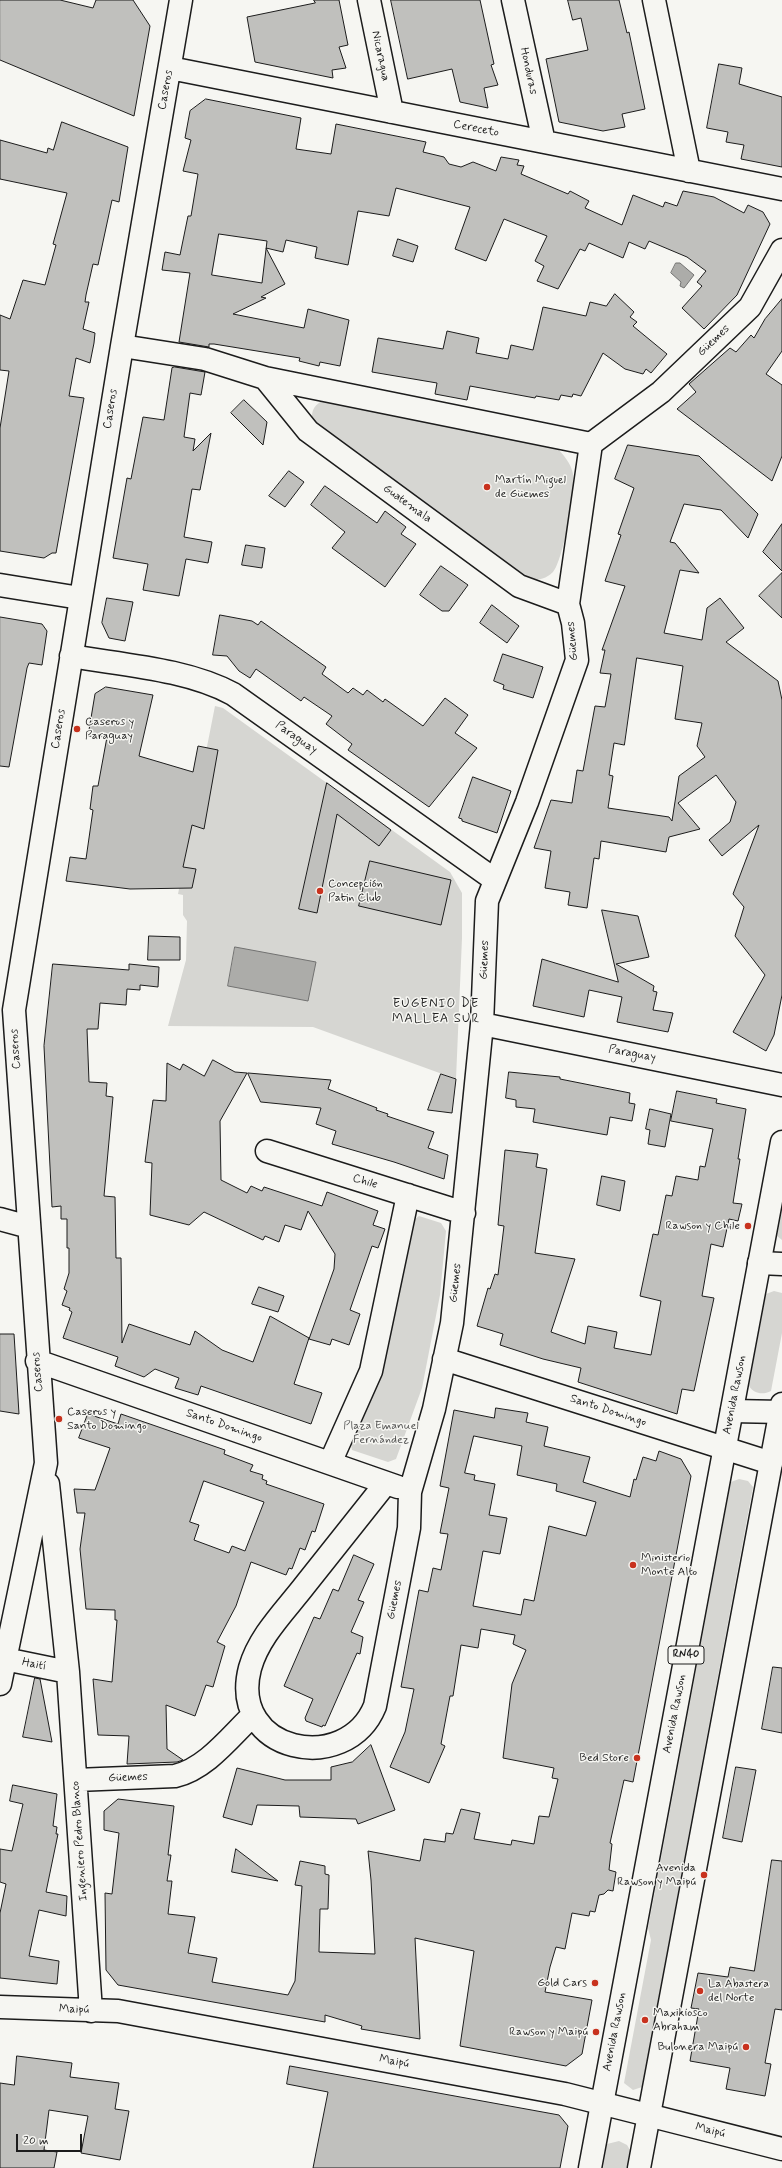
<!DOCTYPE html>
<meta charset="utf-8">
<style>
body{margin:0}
#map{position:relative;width:782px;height:2168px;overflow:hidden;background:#f6f6f2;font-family:Mynerve,sans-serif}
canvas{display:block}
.scale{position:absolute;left:16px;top:2134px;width:66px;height:18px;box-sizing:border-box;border:2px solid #1c1c1c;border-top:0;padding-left:5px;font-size:12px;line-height:14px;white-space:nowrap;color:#1c1c1c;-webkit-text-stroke:3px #f6f6f2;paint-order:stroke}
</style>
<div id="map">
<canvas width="782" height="2168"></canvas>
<div class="scale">20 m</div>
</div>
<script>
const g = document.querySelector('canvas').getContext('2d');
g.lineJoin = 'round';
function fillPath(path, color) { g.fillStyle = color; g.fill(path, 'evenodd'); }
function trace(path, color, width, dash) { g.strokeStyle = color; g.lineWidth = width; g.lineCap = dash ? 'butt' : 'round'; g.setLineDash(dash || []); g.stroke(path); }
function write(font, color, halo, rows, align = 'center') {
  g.font = font + ' Mynerve,sans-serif'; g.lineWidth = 3; g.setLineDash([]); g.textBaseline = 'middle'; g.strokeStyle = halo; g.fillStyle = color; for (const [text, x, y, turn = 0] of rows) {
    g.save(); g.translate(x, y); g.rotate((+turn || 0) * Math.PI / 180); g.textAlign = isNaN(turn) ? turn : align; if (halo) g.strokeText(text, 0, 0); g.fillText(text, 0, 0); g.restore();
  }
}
fillPath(new Path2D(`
 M 324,400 L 555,446 C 563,454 571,463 573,474 C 576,489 563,561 553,572 C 545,580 535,581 525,580 L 312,420 C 311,410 315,404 324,400 Z
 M 215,706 L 223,708 L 450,872 L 462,893 L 462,938 L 456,1079 L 313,1027 L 168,1026 L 186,960 L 187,921 L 183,915 L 183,895 L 178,894 Z
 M 782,1211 L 782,1240 L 777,1236 Z
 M 419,1216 L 441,1223 L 446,1231 L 440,1295 L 422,1388 L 396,1459 L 388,1462 L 352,1450 L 351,1445 L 382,1375 L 415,1219 Z
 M 774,1291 L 782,1293 L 782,1333 L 771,1391 C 763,1395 754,1394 749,1386 L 766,1294 Z
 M 739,1479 L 748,1481 L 753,1487 L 642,2087 L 633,2090 L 624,2083 L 651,1940 L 648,1928 L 731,1482 Z
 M 619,2141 L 627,2145 L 630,2150 L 626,2168 L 603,2168 L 607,2144 Z`), '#d6d6d2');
const water = new Path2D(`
 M 676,263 L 680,263 L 694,275 L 684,288 L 680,286 L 681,282 L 671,273 Z
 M 235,947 L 316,962 L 308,1001 L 228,986 Z`);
fillPath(water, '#acaca9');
trace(water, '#727271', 1);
const building = new Path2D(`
 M 0,0 L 60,0 L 93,8 L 96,0 L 133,0 L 150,26 L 134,116 L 0,60 Z
 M 314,0 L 339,0 L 348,45 L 339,47 L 346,68 L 332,70 L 333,78 L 255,62 L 247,17 L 315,3 Z
 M 391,0 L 480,0 L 494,64 L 491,65 L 498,85 L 484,88 L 488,108 L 460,102 L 452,69 L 408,79 Z
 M 568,0 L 619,0 L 627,33 L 629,32 L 645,109 L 622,114 L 625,127 L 603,131 L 559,122 L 546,59 L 588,50 L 581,18 L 573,20 Z
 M 719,64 L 742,68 L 739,84 L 782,97 L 782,167 L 741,159 L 744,145 L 726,142 L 728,132 L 707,128 Z
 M 206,99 L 301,118 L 296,149 L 331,154 L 336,124 L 426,142 L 423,152 L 444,157 L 449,164 L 461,167 L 473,162 L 496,171 L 501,157 L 519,160 L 517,165 L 524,166 L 521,174 L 568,194 L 570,191 L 589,201 L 585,208 L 622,225 L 633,195 L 663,207 L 665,202 L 677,206 L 683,191 L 714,197 L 744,213 L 748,205 L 763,212 L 770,224 L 737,295 L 704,329 L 682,308 L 702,286 L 697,282 L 706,271 L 687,257 L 649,241 L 645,249 L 629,242 L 623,258 L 589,243 L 585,251 L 580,249 L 558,289 L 537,281 L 544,266 L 535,261 L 547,236 L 504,219 L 486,261 L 455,249 L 470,207 L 396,188 L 389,216 L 358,211 L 348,265 L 315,258 L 317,247 L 286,240 L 283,252 L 266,248 L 285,284 L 261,297 L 266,298 L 233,314 L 304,328 L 308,309 L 349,320 L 340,366 L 320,362 L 319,366 L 299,361 L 300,358 L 214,344 L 209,344 L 209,347 L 179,342 L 190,273 L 162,270 L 165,252 L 180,255 L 188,216 L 191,216 L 198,174 L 183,171 L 191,140 L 185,138 L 190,111 ZM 219,234 L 267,241 L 262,283 L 212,275 Z
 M 62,122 L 128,147 L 119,202 L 112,200 L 98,265 L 93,264 L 86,295 L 85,302 L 89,302 L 83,329 L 95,333 L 94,343 L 90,363 L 76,358 L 69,396 L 84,398 L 56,553 L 52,553 L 44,558 L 0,551 L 0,428 L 9,371 L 0,370 L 0,315 L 10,319 L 23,280 L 45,285 L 56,245 L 53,244 L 67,193 L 0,179 L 0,140 L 47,153 L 48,148 L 53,150 Z
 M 398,239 L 418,246 L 413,262 L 393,256 Z
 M 615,294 L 634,312 L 630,317 L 637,322 L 633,326 L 667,354 L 651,373 L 646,369 L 643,374 L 625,369 L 603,353 L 581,396 L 573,394 L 572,397 L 561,395 L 559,400 L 536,396 L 535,398 L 470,386 L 467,400 L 435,394 L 437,383 L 372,372 L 378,338 L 443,349 L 447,331 L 479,338 L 476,353 L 508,359 L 511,345 L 533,350 L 543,307 L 586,316 L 590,302 L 606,306 Z
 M 782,299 L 782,351 L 766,374 L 782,385 L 782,456 L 772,481 L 677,409 L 696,392 L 689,384 L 730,348 L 736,352 L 751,335 L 754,338 L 765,319 Z
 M 175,367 L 205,372 L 201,395 L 190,393 L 184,437 L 195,439 L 193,451 L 211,433 L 200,490 L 192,489 L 184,537 L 212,542 L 208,563 L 186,559 L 179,596 L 143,590 L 148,564 L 113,558 L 127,478 L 131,479 L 143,417 L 164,420 L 172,368 Z
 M 244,400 L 267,422 L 263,445 L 231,413 Z
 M 628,445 L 699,456 L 758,514 L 748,538 L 721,510 L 684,504 L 670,542 L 675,543 L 699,573 L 680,570 L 664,633 L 702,640 L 707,608 L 720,598 L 744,628 L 726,642 L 778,681 L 782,700 L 782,995 L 774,1035 L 766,1051 L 733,1032 L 765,975 L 735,936 L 744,907 L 733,894 L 759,825 L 722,856 L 709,840 L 730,822 L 736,802 L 716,775 L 678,803 L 700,829 L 669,837 L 666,852 L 601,841 L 599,859 L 594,858 L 587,908 L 568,905 L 570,892 L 545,888 L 551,851 L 534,848 L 551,800 L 572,803 L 577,770 L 583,771 L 595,706 L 605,707 L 611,674 L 600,673 L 605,650 L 602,650 L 625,586 L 605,581 L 621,535 L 618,534 L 634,488 L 615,479 ZM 637,658 L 683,666 L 675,719 L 702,723 L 697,746 L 705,757 L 679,776 L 672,821 L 669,817 L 608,808 L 613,776 L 609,775 L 614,743 L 624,745 Z
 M 289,471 L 304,482 L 285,507 L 269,496 Z
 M 325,486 L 377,523 L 385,511 L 406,527 L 401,534 L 416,544 L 385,587 L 332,548 L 345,532 L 311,505 Z
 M 782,524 L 782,571 L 763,552 Z
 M 246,545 L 265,548 L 262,568 L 242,565 Z
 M 441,566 L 468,585 L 449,611 L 442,611 L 420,595 Z
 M 782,573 L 782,618 L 759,596 Z
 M 107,598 L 133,602 L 125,641 L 109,638 L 102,623 Z
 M 492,605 L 519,626 L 507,643 L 480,623 Z
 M 220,615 L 252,621 L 258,625 L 261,621 L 326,667 L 322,674 L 348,693 L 353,688 L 363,695 L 367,690 L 383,702 L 385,699 L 423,726 L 445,698 L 468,715 L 455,733 L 477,748 L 429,807 L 348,750 L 352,744 L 326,724 L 332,716 L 304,697 L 301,701 L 256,669 L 250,678 L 239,671 L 227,656 L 213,655 Z
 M 0,617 L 42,624 L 47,631 L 42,665 L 29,663 L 27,668 L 9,767 L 0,766 Z
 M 503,654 L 543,667 L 533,698 L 503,689 L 504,685 L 494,681 Z
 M 106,687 L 153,695 L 139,756 L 193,772 L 198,746 L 218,750 L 204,829 L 192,825 L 183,867 L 196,869 L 192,888 L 130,889 L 66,881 L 70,857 L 86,859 L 93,810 L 90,809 L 93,786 L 98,786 L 107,737 L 88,736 L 95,694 Z
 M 473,777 L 511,791 L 497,833 L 462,821 L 462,819 L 459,818 Z
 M 327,783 L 391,830 L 379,846 L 337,814 L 317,913 L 299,909 Z
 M 370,861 L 451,880 L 441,925 L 359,906 Z
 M 602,910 L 638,916 L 649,957 L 616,964 L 654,986 L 653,991 L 657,992 L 653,1010 L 673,1013 L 668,1032 L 617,1022 L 622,997 L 589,990 L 584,1017 L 533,1006 L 542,959 L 618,982 Z
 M 149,936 L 180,937 L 180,960 L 148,960 Z
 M 53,964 L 129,970 L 129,964 L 159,967 L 158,987 L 140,985 L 140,990 L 127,989 L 126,1005 L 100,1003 L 98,1029 L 87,1029 L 89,1082 L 107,1083 L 106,1096 L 113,1097 L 104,1196 L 115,1197 L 116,1258 L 121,1258 L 122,1343 L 129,1324 L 190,1345 L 195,1331 L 222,1350 L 253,1362 L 270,1316 L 309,1338 L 294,1384 L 322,1393 L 311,1424 L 201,1386 L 198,1395 L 175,1388 L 179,1378 L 155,1369 L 144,1377 L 115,1366 L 118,1357 L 63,1338 L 72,1312 L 69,1310 L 70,1308 L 62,1305 L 67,1291 L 64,1289 L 69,1273 L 69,1248 L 67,1248 L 67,1219 L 61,1219 L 61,1206 L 52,1207 L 44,1046 Z
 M 213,1060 L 235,1072 L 247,1073 L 220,1121 L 221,1180 L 247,1193 L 251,1186 L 262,1191 L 264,1187 L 322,1206 L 327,1192 L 378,1211 L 373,1225 L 385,1229 L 378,1248 L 372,1246 L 350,1310 L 360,1314 L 349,1345 L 332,1339 L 330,1345 L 309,1339 L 334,1269 L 335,1254 L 308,1211 L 301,1230 L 285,1225 L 279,1242 L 265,1236 L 263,1240 L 204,1212 L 189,1225 L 150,1215 L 152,1163 L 145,1162 L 153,1100 L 166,1101 L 167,1063 L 180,1070 L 183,1064 L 204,1076 Z
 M 509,1072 L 560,1077 L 560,1079 L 630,1093 L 629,1103 L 635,1104 L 632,1121 L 610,1117 L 607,1135 L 533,1122 L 535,1109 L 516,1107 L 516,1100 L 506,1098 Z
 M 248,1073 L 331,1080 L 328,1089 L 377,1108 L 376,1110 L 388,1114 L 387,1116 L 434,1132 L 428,1148 L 448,1155 L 444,1179 L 394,1162 L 332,1144 L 336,1131 L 316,1124 L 321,1108 L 261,1102 Z
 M 441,1074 L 456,1079 L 452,1113 L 428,1110 Z
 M 677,1091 L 717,1099 L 716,1103 L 746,1109 L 738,1159 L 740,1159 L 733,1203 L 742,1204 L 738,1221 L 729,1219 L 723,1247 L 711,1244 L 702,1296 L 714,1298 L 694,1391 L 682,1389 L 677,1414 L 578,1382 L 581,1368 L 543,1359 L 500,1345 L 503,1334 L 477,1326 L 488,1288 L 490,1289 L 495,1274 L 498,1275 L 504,1226 L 498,1225 L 505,1150 L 538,1154 L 536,1167 L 547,1169 L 535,1253 L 575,1259 L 551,1332 L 585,1344 L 588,1326 L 617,1332 L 614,1348 L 651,1355 L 661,1301 L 640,1296 L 653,1234 L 658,1235 L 666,1195 L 672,1196 L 676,1176 L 698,1180 L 700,1166 L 705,1167 L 713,1129 L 671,1121 Z
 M 650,1109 L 671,1114 L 665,1147 L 648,1144 L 650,1130 L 646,1129 Z
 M 602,1176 L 625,1181 L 620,1211 L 597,1205 Z
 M 259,1287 L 284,1296 L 278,1312 L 252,1304 Z
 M 0,1334 L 14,1334 L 19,1414 L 0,1411 Z
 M 496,1408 L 528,1413 L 526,1422 L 548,1427 L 544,1446 L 590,1457 L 583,1482 L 630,1497 L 634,1479 L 636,1480 L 643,1457 L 656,1461 L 659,1451 L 681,1459 L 691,1476 L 633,1782 L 624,1780 L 610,1843 L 612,1844 L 609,1870 L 616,1872 L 613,1891 L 608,1890 L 604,1894 L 599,1895 L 595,1912 L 590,1911 L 589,1916 L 572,1913 L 565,1949 L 556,1947 L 550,1967 L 545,1992 L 592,2000 L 582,2054 L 566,2066 L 460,2046 L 474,1951 L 415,1938 L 420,2039 L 361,2029 L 362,2026 L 325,2015 L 325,2022 L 118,1985 L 106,1970 L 105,1893 L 112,1894 L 119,1833 L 104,1830 L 104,1811 L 118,1799 L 174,1806 L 168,1855 L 171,1855 L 167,1881 L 172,1881 L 168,1914 L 195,1917 L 188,1953 L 217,1958 L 212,1982 L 288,1995 L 295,1981 L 302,1886 L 295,1885 L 300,1861 L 325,1866 L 325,1874 L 329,1875 L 328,1909 L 320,1909 L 319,1952 L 375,1954 L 371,1880 L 368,1851 L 420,1861 L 424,1839 L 445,1842 L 446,1833 L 453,1834 L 461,1809 L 480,1813 L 474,1839 L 511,1845 L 512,1840 L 534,1844 L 539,1816 L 549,1817 L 558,1779 L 552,1778 L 554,1768 L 503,1758 L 512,1684 L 526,1650 L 513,1644 L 515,1635 L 481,1629 L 478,1648 L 461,1645 L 453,1696 L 450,1696 L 441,1744 L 445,1746 L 429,1783 L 390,1767 L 405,1732 L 414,1689 L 401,1687 L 419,1590 L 428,1592 L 433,1568 L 441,1570 L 448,1534 L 440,1533 L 449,1488 L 440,1486 L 454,1410 L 494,1418 ZM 474,1436 L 522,1446 L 517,1475 L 557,1484 L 556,1491 L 596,1502 L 586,1536 L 549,1526 L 534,1601 L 524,1599 L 521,1615 L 473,1606 L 483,1551 L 500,1554 L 507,1518 L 489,1515 L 495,1484 L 474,1480 L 475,1475 L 465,1473 Z
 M 88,1414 L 118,1424 L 121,1414 L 225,1450 L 224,1454 L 253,1465 L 250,1471 L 263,1475 L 262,1479 L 267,1481 L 266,1484 L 324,1504 L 315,1532 L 312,1531 L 305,1550 L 300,1548 L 292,1569 L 289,1568 L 286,1575 L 251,1562 L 236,1606 L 217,1642 L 225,1646 L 213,1687 L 206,1685 L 195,1716 L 166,1705 L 167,1749 L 183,1760 L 177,1762 L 127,1764 L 129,1736 L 98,1735 L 93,1679 L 112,1682 L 117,1620 L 115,1620 L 115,1610 L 86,1609 L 80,1549 L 85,1513 L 77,1513 L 74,1489 L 95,1490 L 110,1448 L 79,1438 ZM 204,1481 L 264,1502 L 245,1551 L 232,1546 L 229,1553 L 194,1540 L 199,1525 L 190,1522 Z
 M 354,1555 L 374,1564 L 358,1600 L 364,1602 L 351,1632 L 363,1637 L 360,1654 L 357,1653 L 325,1726 L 323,1725 L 322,1727 L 306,1721 L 305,1718 L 313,1699 L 284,1686 L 314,1617 L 320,1619 L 333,1589 L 338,1591 Z
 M 773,1667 L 782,1668 L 782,1733 L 762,1729 Z
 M 35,1678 L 40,1679 L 52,1742 L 23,1737 Z
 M 371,1745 L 395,1810 L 358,1824 L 356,1819 L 300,1817 L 299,1806 L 257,1805 L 252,1825 L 223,1817 L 237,1768 L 285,1780 L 331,1780 L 331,1767 L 352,1762 Z
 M 736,1767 L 756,1770 L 742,1842 L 723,1838 Z
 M 13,1785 L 57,1794 L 53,1826 L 57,1827 L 56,1834 L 58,1834 L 46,1892 L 67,1896 L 66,1916 L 39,1910 L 29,1956 L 59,1961 L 57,1984 L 0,1978 L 0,1913 L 6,1884 L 0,1882 L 0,1849 L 12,1851 L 23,1804 L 10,1801 Z
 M 236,1849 L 278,1881 L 232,1872 Z
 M 772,1860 L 782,1861 L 782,2010 L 775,2009 L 765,2063 L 771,2064 L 765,2096 L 726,2089 L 730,2068 L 690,2061 L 699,2009 L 691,2008 L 698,1973 L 728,1977 L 730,1967 L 754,1971 Z
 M 17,2056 L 72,2063 L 70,2077 L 119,2083 L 115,2109 L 129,2111 L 120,2160 L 81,2153 L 88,2116 L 49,2110 L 44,2150 L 57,2152 L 54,2168 L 0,2168 L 0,2083 L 14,2085 Z
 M 290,2066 L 559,2115 L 568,2126 L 560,2168 L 313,2168 L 328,2092 L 287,2084 Z`);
fillPath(building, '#c0c0bd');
trace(building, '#1c1c1c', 1);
const street = new Path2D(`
 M 369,0 L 392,112
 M 513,0 L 544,142
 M 654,0 L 689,171
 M 170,68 L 782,189
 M 122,346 L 205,359 L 265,378 L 591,444
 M 265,378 L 308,431 L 519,586 L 568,604
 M 0,585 L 80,598
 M 71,656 C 123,665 187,669 233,694 L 495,880
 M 482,1024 L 782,1085
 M 267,1151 L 464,1213
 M 0,1219 L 29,1227
 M 759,1263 L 782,1264
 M 444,1359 L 771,1463
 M 37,1361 L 398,1487
 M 732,1411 L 782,1412
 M 330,1463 L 371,1371 L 408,1195
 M 386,1483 C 359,1517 332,1551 305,1585 C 285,1611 259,1636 250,1668 C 228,1752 346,1777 375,1706 L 409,1528 L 410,1492 L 434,1409 L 452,1323 L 482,1024 L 487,901 L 527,802 L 577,660 L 573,623 L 568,604 L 591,444 L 661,392 L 750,307 L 782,250
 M 48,1484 L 68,1672 L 91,2011
 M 0,1658 L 68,1672
 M 0,1684 L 46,1463 L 14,1010 L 122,346 L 181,0
 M 76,1780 L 175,1776 C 206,1769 230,1737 253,1715
 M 0,2007 L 118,2011 L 565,2094 L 782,2149`);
const primary = new Path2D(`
 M 590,2168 L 782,1142
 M 639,2168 L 782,1404`);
trace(street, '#1c1c1c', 25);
trace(primary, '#1c1c1c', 25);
trace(street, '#f6f6f2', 22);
trace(primary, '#f6f6f2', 22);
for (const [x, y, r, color] of [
 [487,487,4,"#c8321e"],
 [77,729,4,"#c8321e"],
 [320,891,4,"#c8321e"],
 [748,1226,4,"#c8321e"],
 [59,1419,4,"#c8321e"],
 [633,1565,4,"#c8321e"],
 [637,1758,4,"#c8321e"],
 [704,1875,4,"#c8321e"],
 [595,1983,4,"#c8321e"],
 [700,1991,4,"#c8321e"],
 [645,2020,4,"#c8321e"],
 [596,2032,4,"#c8321e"],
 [746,2047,4,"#c8321e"]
]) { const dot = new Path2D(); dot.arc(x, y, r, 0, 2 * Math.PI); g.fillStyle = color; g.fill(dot); trace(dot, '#f6f6f2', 1.5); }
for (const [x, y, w] of [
 [686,1655,36]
]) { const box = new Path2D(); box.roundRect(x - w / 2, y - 9, w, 18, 3); g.fillStyle = '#f6f6f2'; g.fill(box); trace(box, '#1c1c1c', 1); }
write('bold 11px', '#1c1c1c', null, [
 ["RN40",686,1655]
]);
write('12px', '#1c1c1c', '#f6f6f2', [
 ["Nicaragua",380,56,78],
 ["Honduras",528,71,78],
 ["Caseros",166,90,-80],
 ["Cereceto",476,129,11],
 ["Güemes",714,341,-44],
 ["Caseros",111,409,-81],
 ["Guatemala",407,504,36],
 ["Güemes",573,641,-95],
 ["Caseros",59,729,-81],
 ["Paraguay",296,738,35],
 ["Güemes",485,960,-88],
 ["Caseros",16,1049,-94],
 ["Paraguay",632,1054,11],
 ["Chile",365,1182,17],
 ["Güemes",456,1283,-84],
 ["Caseros",38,1372,-95],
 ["Avenida Rawson",735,1395,-79],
 ["Santo Domingo",608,1411,18],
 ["Santo Domingo",224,1426,19],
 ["Güemes",395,1600,-79],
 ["Haití",34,1665,11],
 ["Avenida Rawson",675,1714,-79],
 ["Güemes",128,1778,-2],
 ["Ingeniero Pedro Blanco",80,1841,-94],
 ["Maipú",74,2010,2],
 ["Avenida Rawson",615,2032,-79],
 ["Maipú",394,2062,10],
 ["Maipú",710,2131,14]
]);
write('12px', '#1c1c1c', '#f6f6f2', [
 ["Martín Miguel",495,480],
 ["de Güemes",495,494],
 ["Caseros y",85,722],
 ["Paraguay",85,736],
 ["Concepción",328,884],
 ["Patin Club",328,898],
 ["Rawson y Chile",740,1226,"right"],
 ["Caseros y",67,1412],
 ["Santo Domingo",67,1426],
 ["Ministerio",641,1558],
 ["Monte Alto",641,1572],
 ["Bed Store",629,1758,"right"],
 ["Avenida",696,1868,"right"],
 ["Rawson y Maipú",696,1882,"right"],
 ["Gold Cars",587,1983,"right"],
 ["La Abastera",708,1984],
 ["del Norte",708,1998],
 ["Maxikiosco",653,2013],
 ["Abraham",653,2027],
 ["Rawson y Maipú",588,2032,"right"],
 ["Bulonera Maipú",738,2047,"right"]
], 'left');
write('12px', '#545453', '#f6f6f2', [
 ["Plaza Emanuel",381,1426],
 ["Fernández",381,1440]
]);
g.letterSpacing = '1px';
write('13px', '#1c1c1c', '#f6f6f2', [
 ["EUGENIO DE",436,1004],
 ["MALLEA SUR",436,1019]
]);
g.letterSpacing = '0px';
</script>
